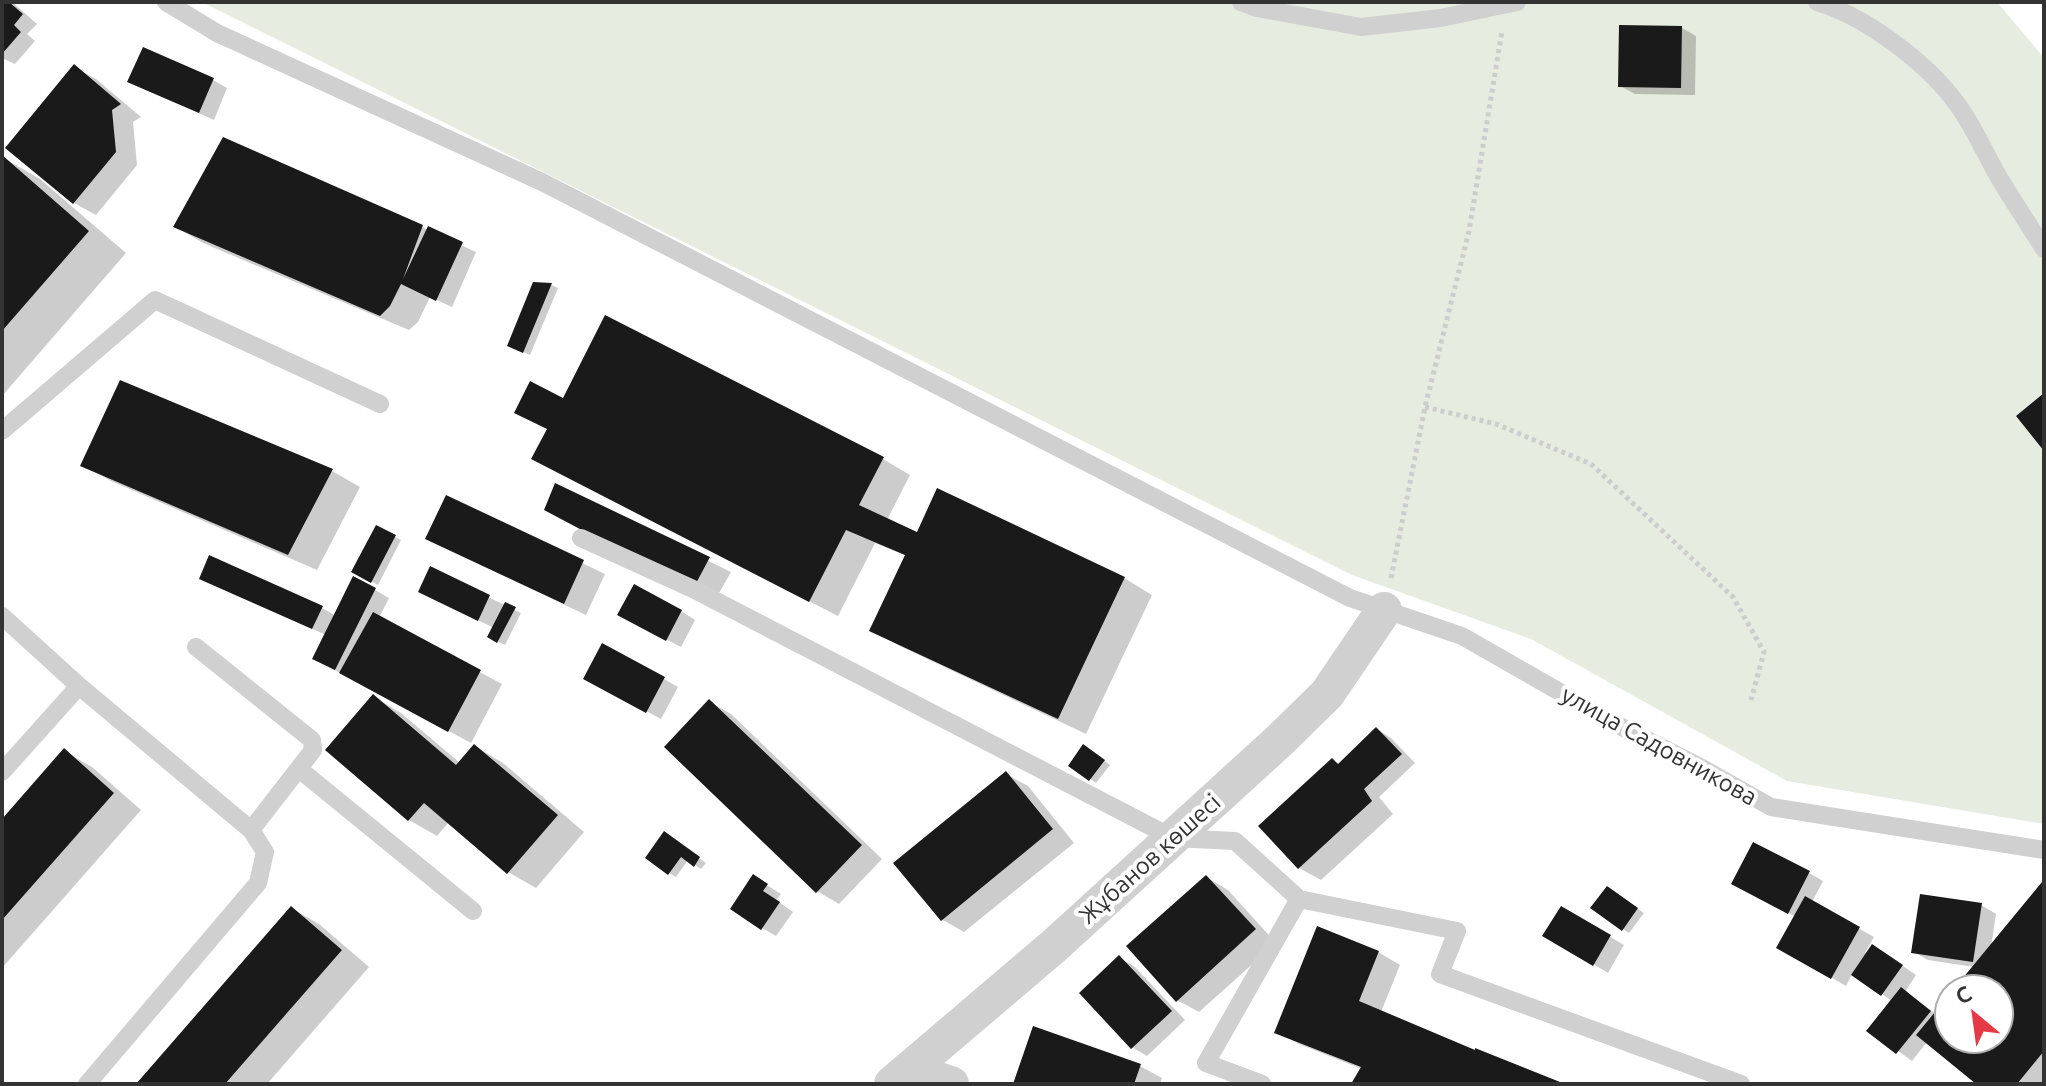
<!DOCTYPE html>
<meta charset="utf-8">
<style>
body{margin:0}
#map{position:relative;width:2046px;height:1086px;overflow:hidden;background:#fff;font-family:Ubuntu,sans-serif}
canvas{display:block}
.frame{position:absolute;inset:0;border:4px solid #333;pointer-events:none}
.north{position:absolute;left:1934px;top:974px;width:80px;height:80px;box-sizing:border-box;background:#fff;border:2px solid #adadad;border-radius:50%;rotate:331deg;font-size:22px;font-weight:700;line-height:32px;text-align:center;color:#333}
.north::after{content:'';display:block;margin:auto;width:28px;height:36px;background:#e63946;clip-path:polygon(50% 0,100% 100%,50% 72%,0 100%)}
</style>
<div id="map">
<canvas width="2046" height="1086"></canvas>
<div class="frame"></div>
<div class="north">С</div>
</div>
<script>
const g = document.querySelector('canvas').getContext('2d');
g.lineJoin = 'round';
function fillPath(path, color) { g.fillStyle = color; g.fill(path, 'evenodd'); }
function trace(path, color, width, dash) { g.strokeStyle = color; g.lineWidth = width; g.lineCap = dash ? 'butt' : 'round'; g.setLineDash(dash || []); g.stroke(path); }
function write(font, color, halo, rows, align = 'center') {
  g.font = font + ' Ubuntu,sans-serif'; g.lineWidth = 8; g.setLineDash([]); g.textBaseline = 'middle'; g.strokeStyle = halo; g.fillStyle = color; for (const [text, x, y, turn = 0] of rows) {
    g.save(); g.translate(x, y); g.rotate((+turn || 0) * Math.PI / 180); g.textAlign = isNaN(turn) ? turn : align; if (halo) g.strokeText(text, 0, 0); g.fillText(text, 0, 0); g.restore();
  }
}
fillPath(new Path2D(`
 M 202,2 L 1997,2 L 2044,58 L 2044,824 L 1787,781 L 1531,639 L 1352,575 Z`), '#e6ecdf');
fillPath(new Path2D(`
 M 2,2 L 12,2 L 37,24 L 27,34 L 35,41 L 15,64 L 2,58 Z
 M 1682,28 L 1696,36 L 1695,95 L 1635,94 L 1620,86 Z
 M 74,67 L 96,79 L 141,117 L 133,122 L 137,165 L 96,215 L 74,203 Z
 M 213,80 L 227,88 L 214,120 L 144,89 Z
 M 2,157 L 40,179 L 126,253 L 2,396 Z
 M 176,227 L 422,227 L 476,252 L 452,307 L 430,297 L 418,322 L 409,330 L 203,243 Z
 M 551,285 L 558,288 L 530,355 L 516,349 Z
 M 121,383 L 332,471 L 360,487 L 317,570 L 111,481 L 83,465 Z
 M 564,400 L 883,459 L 910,475 L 887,520 L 917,535 L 938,491 L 1124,578 L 1152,595 L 1086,734 L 900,646 L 872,630 L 907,556 L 875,543 L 838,616 L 562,474 Z
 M 556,486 L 731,572 L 715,600 Z
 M 446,498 L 605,574 L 586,615 L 427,539 Z
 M 377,527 L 401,540 L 378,585 L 353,572 Z
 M 431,569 L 521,613 L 505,645 L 489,637 L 494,628 L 435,599 Z
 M 216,586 L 322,608 L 336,616 L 375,590 L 389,598 L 379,618 L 502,684 L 471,743 L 329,667 L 326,635 Z
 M 681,611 L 695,620 L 681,647 L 634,623 Z
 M 585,678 L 664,679 L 678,687 L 661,719 Z
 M 374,697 L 401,713 L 460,763 L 475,746 L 503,763 L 584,832 L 536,888 L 508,872 L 449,822 L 437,836 L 409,820 L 328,750 Z
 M 710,702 L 731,714 L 882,859 L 839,904 L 817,891 Z
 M 1377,729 L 1391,738 L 1415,763 L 1379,797 L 1393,814 L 1321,880 L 1299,868 L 1332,760 L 1340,765 Z
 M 1091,750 L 1110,765 L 1096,783 L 1090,779 Z
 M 64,751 L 92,767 L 141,810 L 2,968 L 2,822 Z
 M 1006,774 L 1028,786 L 1074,843 L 964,932 L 943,920 L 896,863 Z
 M 672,838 L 706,863 L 701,869 L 688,860 L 676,877 L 669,873 Z
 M 1809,873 L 1823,881 L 1812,902 L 1874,937 L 1865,953 L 1887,955 L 1916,975 L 1905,992 L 1936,1014 L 1950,997 L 1950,1038 L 1998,1038 L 1998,990 L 1956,990 L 1974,967 L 1928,960 L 1914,952 L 1981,905 L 1996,914 L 1991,947 L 2044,886 L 2044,1084 L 1979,1084 L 1927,1042 L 1912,1061 L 1869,1030 L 1892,1001 L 1852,974 L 1846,986 L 1779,947 L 1796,917 L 1748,892 Z
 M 754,877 L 781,894 L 776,900 L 793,912 L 776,936 L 762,928 Z
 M 1206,877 L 1228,890 L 1276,943 L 1199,1012 L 1177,1000 Z
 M 1614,892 L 1644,913 L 1629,933 L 1623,929 Z
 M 291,908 L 319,924 L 369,967 L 267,1084 L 138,1084 Z
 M 1562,908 L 1624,945 L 1608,973 L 1545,935 Z
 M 1378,952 L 1400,965 L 1381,1012 L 1476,1053 L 1560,1084 L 1354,1084 L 1362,1069 L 1299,1044 L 1277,1032 Z
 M 1119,958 L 1134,966 L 1185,1020 L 1147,1056 L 1132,1047 Z
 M 1140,1066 L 1162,1078 L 1160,1084 L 1015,1084 Z`), '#0003');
fillPath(new Path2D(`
 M 2,2 L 9,2 L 23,14 L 14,25 L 21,32 L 2,54 Z
 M 1619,25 L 1682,26 L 1681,88 L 1618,87 Z
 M 143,47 L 214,78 L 199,113 L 127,82 Z
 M 74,64 L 121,104 L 112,110 L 116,152 L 73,204 L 5,148 Z
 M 223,137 L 423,225 L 403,279 L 428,226 L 463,242 L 436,301 L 401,284 L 390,306 L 380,316 L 173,227 Z
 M 2,155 L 89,231 L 2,331 Z
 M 533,282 L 552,283 L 523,353 L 507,346 Z
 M 605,315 L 884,457 L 859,505 L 917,532 L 937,488 L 1125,577 L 1058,719 L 869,631 L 905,555 L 846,530 L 809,602 L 531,459 L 547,429 L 514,413 L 530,381 L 563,398 Z
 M 120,380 L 333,469 L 288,555 L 80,466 Z
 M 2044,393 L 2044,451 L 2016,416 Z
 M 555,483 L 710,557 L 693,589 L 544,510 Z
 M 446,495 L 584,560 L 564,604 L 425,539 Z
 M 376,525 L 396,535 L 371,583 L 351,572 Z
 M 209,555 L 323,606 L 312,629 L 199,579 Z
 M 430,566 L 490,595 L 478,621 L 418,592 Z
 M 353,576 L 376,588 L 335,670 L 312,659 Z
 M 634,584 L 682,610 L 666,641 L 617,615 Z
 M 505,602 L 516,607 L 497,643 L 487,637 Z
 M 373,612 L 481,670 L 448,732 L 339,673 Z
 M 602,643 L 665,677 L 646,713 L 583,679 Z
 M 373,694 L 456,765 L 474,744 L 558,815 L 507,874 L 424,803 L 408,821 L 325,750 Z
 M 709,699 L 862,845 L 816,893 L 664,747 Z
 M 1376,727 L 1402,754 L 1364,789 L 1372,801 L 1298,869 L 1258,826 L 1332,758 L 1338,764 Z
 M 1083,744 L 1105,760 L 1089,781 L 1068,766 Z
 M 64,748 L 114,793 L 2,920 L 2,819 Z
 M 1006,771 L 1053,829 L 941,921 L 893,863 Z
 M 664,831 L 700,857 L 694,867 L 681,857 L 668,875 L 645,858 Z
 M 1753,842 L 1810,871 L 1788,914 L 1731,884 Z
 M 753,874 L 768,884 L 763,891 L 780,902 L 761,930 L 730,909 Z
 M 1206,875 L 1256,929 L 1176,1002 L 1126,946 Z
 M 2042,882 L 2044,884 L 2044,1051 L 2017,1084 L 1976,1084 L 1916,1035 L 1950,994 L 1950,1038 L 1998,1038 L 1998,990 L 1953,990 Z
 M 1607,886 L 1638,908 L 1622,931 L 1590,908 Z
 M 1920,894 L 1982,903 L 1973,962 L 1911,953 Z
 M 1805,896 L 1860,927 L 1831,979 L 1776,948 Z
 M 291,906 L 342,950 L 225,1084 L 136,1084 Z
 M 1561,906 L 1611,935 L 1593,966 L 1542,936 Z
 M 1317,926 L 1379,951 L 1359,1001 L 1475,1050 L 1475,1048 L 1565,1084 L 1351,1084 L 1361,1067 L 1274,1033 Z
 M 1872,944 L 1903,965 L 1881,996 L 1851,975 Z
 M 1119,955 L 1172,1011 L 1131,1049 L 1079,993 Z
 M 1901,987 L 1931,1011 L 1896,1054 L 1866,1031 Z
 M 1033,1026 L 1141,1064 L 1134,1084 L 1013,1084 Z`), '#1a1a1a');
trace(new Path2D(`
 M 1425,407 L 1496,424 L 1591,464 L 1733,597 L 1764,652 L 1751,700
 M 1391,578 L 1425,407 L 1469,231 L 1502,31`), '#cdcdcd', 5, [4, 4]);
trace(new Path2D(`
 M 166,2 L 217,33 L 542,182 L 1350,598 L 1462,636 L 1614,723 L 1704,769 L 1771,807 L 2044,850
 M 1241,2 L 1257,8 L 1361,27 L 1441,18 L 1517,2
 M 1817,2 C 1868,17 1933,67 1962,111 C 1976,132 1986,155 1998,176 C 2013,201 2029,225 2044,249
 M 2,431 L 155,300 L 380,404
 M 581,538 L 693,589 L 1173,838 L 1235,841 L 1299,899 L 1206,1063 L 1262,1084
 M 2,616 L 79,686 L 251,830 L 265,852 L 258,883 L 87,1084
 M 196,647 L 312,740 L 313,750 L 251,830
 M 299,769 L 473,911
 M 2,772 L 79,686
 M 1299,899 L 1457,931 L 1440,974 L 1741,1084`), '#d0d0d0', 18);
trace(new Path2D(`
 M 908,1070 L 951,1084
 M 892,1084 L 1054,946 L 1279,741 L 1327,694 L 1384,610`), '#d0d0d0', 36);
write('24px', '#333', '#fff', [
 ["улица Садовникова",1659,746,29],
 ["Жұбанов көшесі",1150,859,-42]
]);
</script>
